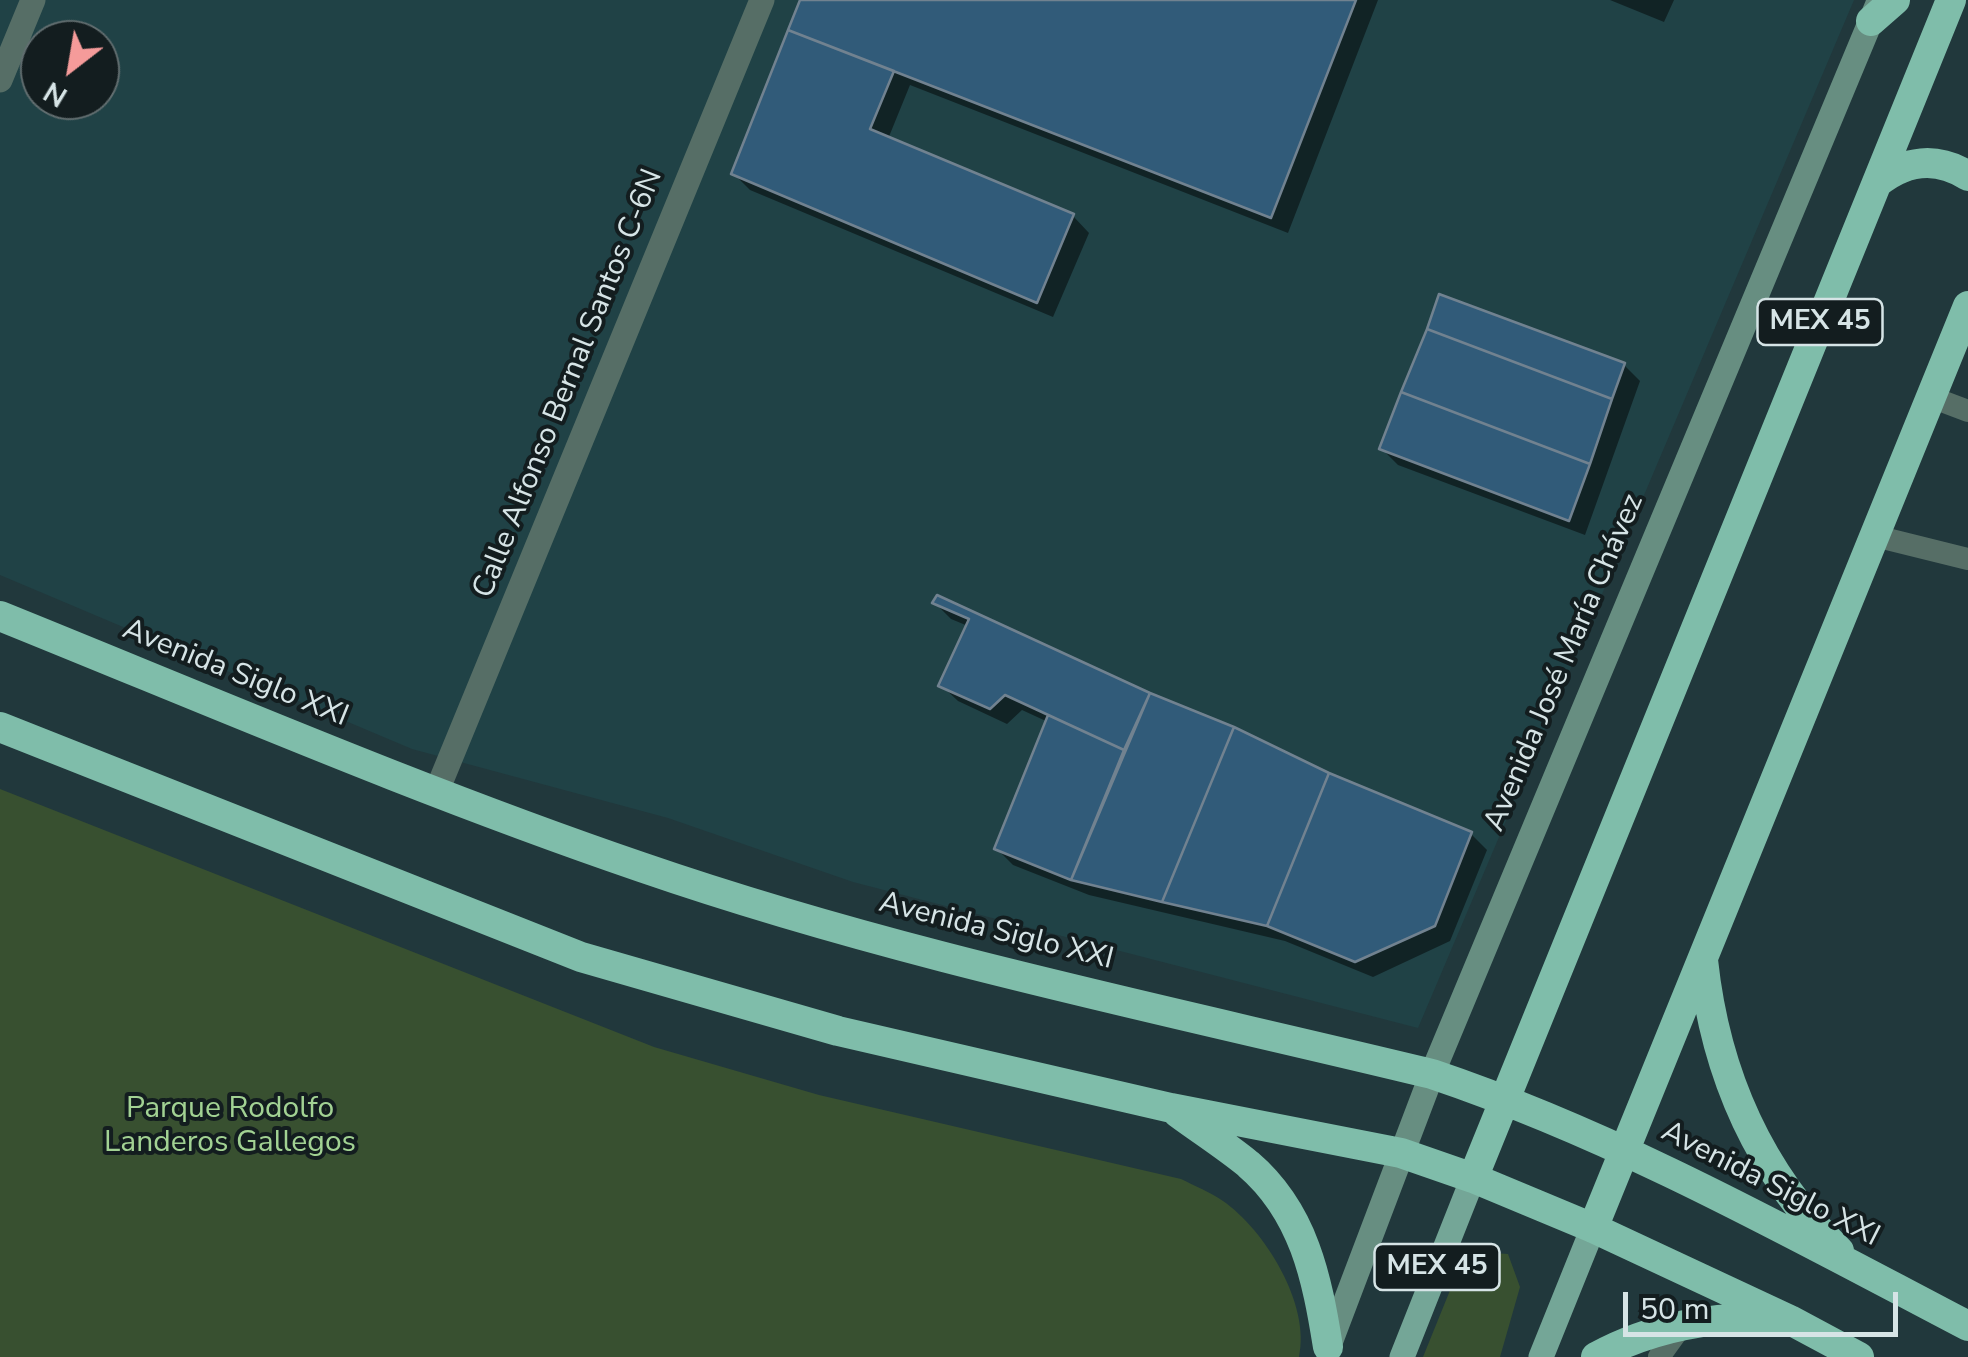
<!DOCTYPE html>
<meta charset="utf-8">
<style>
body{margin:0}
#map{position:relative;width:1968px;height:1357px;overflow:hidden;background:#21383c;font-family:"Nunito Sans",sans-serif}
canvas{display:block}
.north{position:absolute;left:20px;top:20px;width:100px;height:100px;box-sizing:border-box;background:#131d1f;border:2px solid #616d6f;border-radius:50%;rotate:211deg;font-size:28px;font-weight:700;line-height:40px;text-align:center;color:#d6e4e6}
.north::after{content:'';display:block;margin:auto;width:35px;height:45px;background:#f59b9a;clip-path:polygon(50% 0,100% 100%,50% 72%,0 100%)}
.scale{position:absolute;left:1623px;top:1292px;width:275px;height:45px;box-sizing:border-box;border:5px solid #d6e4e6;border-top:0;padding-left:12px;font-size:30px;line-height:35px;white-space:nowrap;color:#d6e4e6;-webkit-text-stroke:8px #131d1f;paint-order:stroke}
</style>
<div id="map">
<canvas width="1968" height="1357"></canvas>
<div class="north">N</div>
<div class="scale">50 m</div>
</div>
<script>
const g = document.querySelector('canvas').getContext('2d');
g.lineJoin = 'round';
function fillPath(path, color) { g.fillStyle = color; g.fill(path, 'evenodd'); }
function trace(path, color, width, dash) { g.strokeStyle = color; g.lineWidth = width; g.lineCap = dash ? 'butt' : 'round'; g.setLineDash(dash || []); g.stroke(path); }
function write(font, color, halo, rows, align = 'center') {
  g.font = font + ' "Nunito Sans",sans-serif'; g.lineWidth = 8; g.setLineDash([]); g.textBaseline = 'middle'; g.strokeStyle = halo; g.fillStyle = color; for (const [text, x, y, turn = 0] of rows) {
    g.save(); g.translate(x, y); g.rotate((+turn || 0) * Math.PI / 180); g.textAlign = isNaN(turn) ? turn : align; if (halo) g.strokeText(text, 0, 0); g.fillText(text, 0, 0); g.restore();
  }
}
fillPath(new Path2D(`
 M 0,0 L 1854,0 L 1418,1028 L 853,882 L 668,818 L 412,749 L 0,575 ZM 40,40 L 100,40 L 100,100 L 40,100 Z`), '#204246');
fillPath(new Path2D(`
 M 0,789 L 654,1047 L 819,1095 L 1181,1179 C 1195,1186 1210,1192 1223,1201 C 1265,1230 1311,1305 1299,1357 L 0,1357 Z
 M 1479,1252 L 1508,1254 L 1520,1287 L 1500,1357 L 1423,1357 L 1455,1278 Z`), '#385030');
fillPath(new Path2D(`
 M 802,0 L 1378,0 L 1288,233 L 910,85 L 888,139 L 1073,216 L 1089,233 L 1053,317 L 750,190 L 734,174 Z
 M 1610,0 L 1674,0 L 1664,22 Z
 M 1624,365 L 1640,381 L 1585,535 L 1398,465 L 1382,449 Z
 M 938,598 L 1328,776 L 1471,834 L 1487,850 L 1450,941 L 1373,977 L 1285,941 L 1089,895 L 1013,865 L 997,849 L 1048,722 L 1022,710 L 1007,724 L 958,701 L 941,685 L 968,626 L 951,619 L 935,603 Z`), '#0007');
const building = new Path2D(`
 M 800,0 L 1356,0 L 1271,218 L 788,30 Z
 M 788,30 L 894,71 L 870,129 L 1074,214 L 1037,303 L 731,174 Z
 M 1439,294 L 1625,363 L 1612,399 L 1427,329 Z
 M 1427,329 L 1612,399 L 1590,464 L 1401,392 Z
 M 1401,392 L 1590,464 L 1569,521 L 1379,449 Z
 M 937,595 L 1150,693 L 1124,750 L 1005,695 L 990,709 L 938,686 L 969,619 L 932,603 Z
 M 1150,693 L 1234,727 L 1162,902 L 1071,880 Z
 M 1048,715 L 1124,750 L 1071,880 L 994,849 Z
 M 1234,727 L 1329,773 L 1267,926 L 1162,902 Z
 M 1329,773 L 1472,832 L 1435,926 L 1355,962 L 1267,926 Z`);
fillPath(building, '#315b79');
trace(building, '#718290', 2.5);
trace(new Path2D(`
 M 1931,397 L 1968,411
 M 1875,536 L 1968,559
 M 1659,1357 L 1682,1325`), '#566e66', 22);
trace(new Path2D(`
 M 0,80 L 33,0
 M 436,793 L 762,0`), '#566e66', 25);
trace(new Path2D(`
 M 1328,1348 L 1432,1074 L 1877,6`), '#678e81', 25);
trace(new Path2D(`
 M 1402,1357 L 1473,1178
 M 1541,1357 L 1593,1228`), '#74a697', 25);
trace(new Path2D(`
 M 1871,21 L 1895,0
 M 1877,183 C 1905,160 1937,156 1968,176
 M 0,616 C 213,702 424,793 641,867 C 899,956 1168,1010 1432,1074 C 1619,1137 1794,1235 1968,1326
 M 0,727 L 581,957 L 838,1031 L 1171,1108 L 1401,1153 L 1473,1178 L 1593,1228 L 1790,1320 L 1859,1357
 M 1703,960 C 1715,1072 1758,1171 1839,1251
 M 1178,1113 C 1201,1130 1226,1146 1248,1164 C 1304,1212 1317,1278 1328,1347
 M 1473,1178 L 1951,0
 M 1593,1228 L 1968,306
 M 1596,1357 C 1651,1327 1715,1315 1777,1319`), '#7fbdaa', 30);
for (const [x, y, w] of [
 [1820,322,125],
 [1437,1267,125]
]) { const box = new Path2D(); box.roundRect(x - w / 2, y - 23, w, 46, 8); g.fillStyle = '#131d1f'; g.fill(box); trace(box, '#d6e4e6', 2.5); }
write('bold 28px', '#d6e4e6', null, [
 ["MEX 45",1820,322],
 ["MEX 45",1437,1267]
]);
write('30px', '#d6e4e6', '#131d1f', [
 ["Calle Alfonso Bernal Santos C-6N",569,384,-68],
 ["Avenida José María Chávez",1565,663,-67],
 ["Avenida Siglo XXI",235,674,22],
 ["Avenida Siglo XXI",996,932,14],
 ["Avenida Siglo XXI",1770,1185,27]
]);
write('30px', '#a2d293', '#131d1f', [
 ["Parque Rodolfo",230,1110],
 ["Landeros Gallegos",230,1144]
]);
</script>
